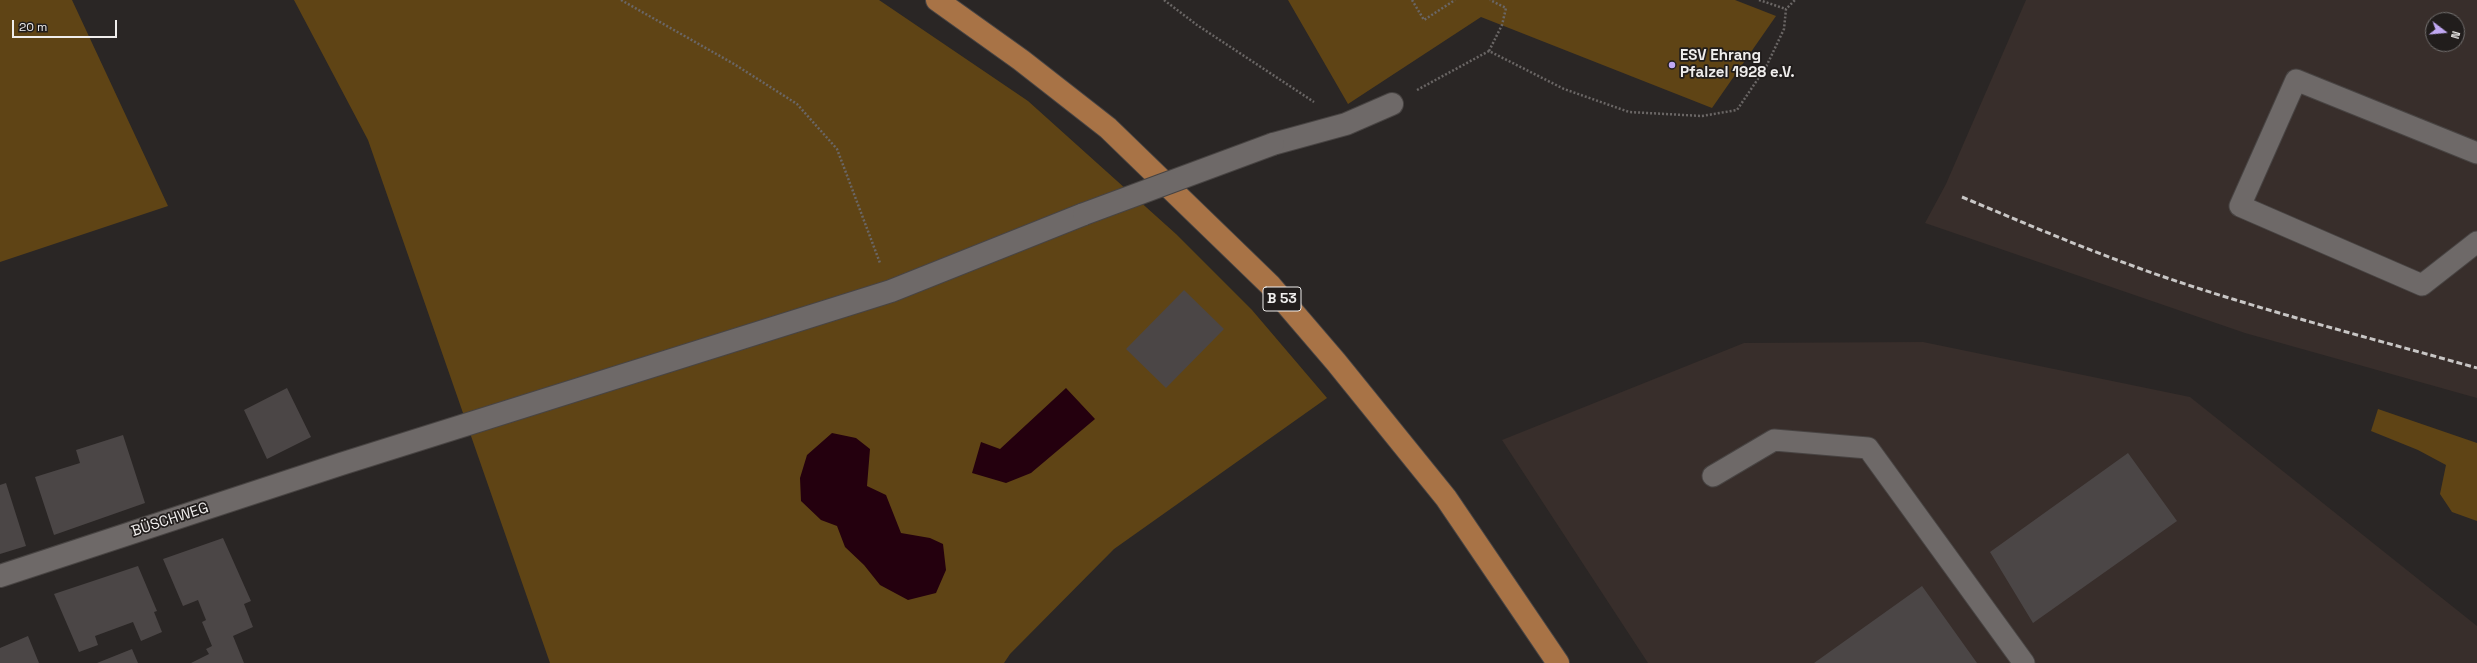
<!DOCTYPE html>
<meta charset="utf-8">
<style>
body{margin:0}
#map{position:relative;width:2477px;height:663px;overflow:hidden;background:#2a2625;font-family:"Space Grotesk",sans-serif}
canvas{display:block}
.north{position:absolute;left:2425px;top:12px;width:40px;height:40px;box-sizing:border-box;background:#211d1c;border:1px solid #73706f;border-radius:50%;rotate:106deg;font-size:11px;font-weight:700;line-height:16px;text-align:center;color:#efedec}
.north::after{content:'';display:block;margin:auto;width:14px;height:18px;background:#c1a8f3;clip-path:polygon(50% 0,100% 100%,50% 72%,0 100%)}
.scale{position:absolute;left:12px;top:20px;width:105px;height:18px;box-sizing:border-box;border:2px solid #efedec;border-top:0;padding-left:5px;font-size:12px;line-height:14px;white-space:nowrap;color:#efedec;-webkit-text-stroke:3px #211d1c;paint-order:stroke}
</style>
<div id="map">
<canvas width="2477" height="663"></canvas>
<div class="north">N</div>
<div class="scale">20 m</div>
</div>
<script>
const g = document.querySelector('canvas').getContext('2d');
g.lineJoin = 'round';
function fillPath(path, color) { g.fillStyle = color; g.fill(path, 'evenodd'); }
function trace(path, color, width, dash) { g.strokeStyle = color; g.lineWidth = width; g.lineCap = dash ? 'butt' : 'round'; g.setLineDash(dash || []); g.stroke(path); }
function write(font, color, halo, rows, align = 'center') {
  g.font = font + ' "Space Grotesk",sans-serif'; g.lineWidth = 3.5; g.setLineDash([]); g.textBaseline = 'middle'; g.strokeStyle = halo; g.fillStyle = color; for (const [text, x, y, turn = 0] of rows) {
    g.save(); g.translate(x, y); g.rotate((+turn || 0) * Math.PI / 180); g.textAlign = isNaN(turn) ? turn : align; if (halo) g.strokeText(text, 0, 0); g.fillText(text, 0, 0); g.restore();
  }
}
fillPath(new Path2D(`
 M 2026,0 L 2477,0 L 2477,398 L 2245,333 L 1925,223 L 1946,184 ZM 2433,20 L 2457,20 L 2457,44 L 2433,44 Z
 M 1923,342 L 2190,397 L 2477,626 L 2477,663 L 1648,663 L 1502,440 L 1744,343 Z`), '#382e2b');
fillPath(new Path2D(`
 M 0,0 L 72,0 L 168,206 L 0,262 Z
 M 294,0 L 879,0 L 1028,101 L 1176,234 L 1252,310 L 1327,398 L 1114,549 L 1010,654 L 1004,663 L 550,663 L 368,140 Z
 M 1288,0 L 1735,0 L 1776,16 L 1712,108 L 1481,17 L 1348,104 Z
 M 2378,409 L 2477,443 L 2477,521 L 2452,512 L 2440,494 L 2446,465 L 2418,450 L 2371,431 Z`), '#5f4415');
fillPath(new Path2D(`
 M 1066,388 L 1095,419 L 1031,473 L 1006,483 L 972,473 L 981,442 L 1000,449 Z
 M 832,433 L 856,438 L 870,449 L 867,486 L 886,495 L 901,533 L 930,538 L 943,544 L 946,570 L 936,593 L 908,600 L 880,585 L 864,565 L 845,547 L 837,526 L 821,520 L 801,501 L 800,478 L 807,455 Z`), '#24000e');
fillPath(new Path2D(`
 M 1184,290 L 1224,329 L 1166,388 L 1126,349 Z
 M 287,388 L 311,437 L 267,459 L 244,410 Z
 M 123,435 L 145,503 L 54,535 L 35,477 L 80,463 L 76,450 Z
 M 2128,453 L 2177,521 L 2033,623 L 1990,552 Z
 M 6,483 L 26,546 L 0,554 L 0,485 Z
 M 223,538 L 251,601 L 244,604 L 253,627 L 233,636 L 244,663 L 191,663 L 209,654 L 206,649 L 212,646 L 202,622 L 206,620 L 198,600 L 183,606 L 163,559 Z
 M 138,566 L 157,611 L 154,612 L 162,632 L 141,641 L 133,622 L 95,636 L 98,645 L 79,652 L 54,594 Z
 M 1922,586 L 1977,663 L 1814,663 Z
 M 28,636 L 39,663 L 0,663 L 0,648 Z
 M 132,649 L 138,663 L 97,663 Z`), '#4b4646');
const lane = new Path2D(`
 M 2477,153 L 2296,80 L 2240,206 L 2422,285 L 2477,242
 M 1713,476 L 1774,440 L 1868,448 L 2024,663`);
const street = new Path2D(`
 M 1273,144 L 1346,124 L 1392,104
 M 0,576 L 341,464 L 891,291 L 1084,214`);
const primary = new Path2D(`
 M 937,0 L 1021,60 L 1108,128 L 1270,285 L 1336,362 L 1446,498 L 1558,663`);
trace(lane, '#484443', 23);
trace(street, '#484443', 24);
trace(primary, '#484443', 24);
trace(new Path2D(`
 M 621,0 L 734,64 L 797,104 L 837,149 L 880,263
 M 1164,0 L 1197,25 L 1314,102
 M 1412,0 L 1424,20 L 1455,0
 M 1759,0 L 1786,9
 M 1489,51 L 1502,25 L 1506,8 L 1490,0
 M 1417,90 L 1489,51 L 1564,89 L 1629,112 L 1702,116 L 1737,110 L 1766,67 L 1784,29 L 1786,9 L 1795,0`), '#6a6665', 2.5, [2, 2]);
trace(lane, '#6e6968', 21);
trace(street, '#6e6968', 22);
trace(primary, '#a87346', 22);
trace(new Path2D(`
 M 1962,197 C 2031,226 2099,255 2170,279 C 2271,313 2374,339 2477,368`), '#c8c6c5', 3, [6, 3]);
const streetBridge = new Path2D(`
 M 1084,214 L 1273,144`);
trace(streetBridge, '#484443', 24, []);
trace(streetBridge, '#6e6968', 22);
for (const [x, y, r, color] of [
 [1672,65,4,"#c1a8f3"]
]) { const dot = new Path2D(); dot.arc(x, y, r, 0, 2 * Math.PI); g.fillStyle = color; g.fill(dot); trace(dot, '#211d1c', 1.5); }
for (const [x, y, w] of [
 [1282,299,38]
]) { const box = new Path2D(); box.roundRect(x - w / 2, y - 12, w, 24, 3); g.fillStyle = '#211d1c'; g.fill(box); trace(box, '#efedec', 1); }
write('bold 14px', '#efedec', null, [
 ["B 53",1282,299]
]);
write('bold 15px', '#efedec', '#211d1c', [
 ["ESV Ehrang",1680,56],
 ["Pfalzel 1928 e.V.",1680,73]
], 'left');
write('15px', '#efedec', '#211d1c', [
 ["BÜSCHWEG",170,520,-18]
]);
</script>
